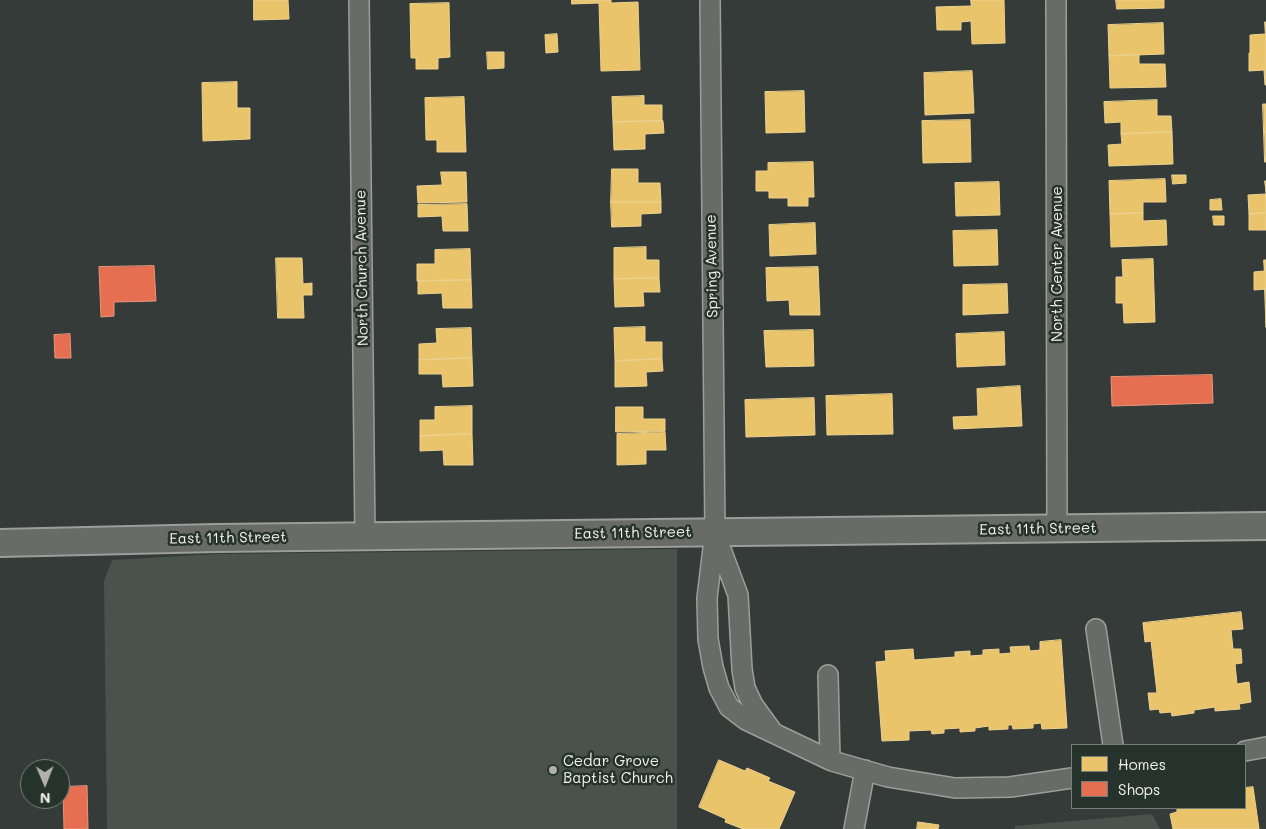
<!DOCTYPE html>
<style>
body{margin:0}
#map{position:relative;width:1266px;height:829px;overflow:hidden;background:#353b38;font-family:Mali,sans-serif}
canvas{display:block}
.legend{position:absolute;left:1071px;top:744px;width:175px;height:65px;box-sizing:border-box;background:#26332d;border:1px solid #787f78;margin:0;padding:6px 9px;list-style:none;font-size:15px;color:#f4f1e8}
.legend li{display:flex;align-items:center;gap:10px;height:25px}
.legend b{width:25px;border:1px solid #787f78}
.north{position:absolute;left:20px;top:759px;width:50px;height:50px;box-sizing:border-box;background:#26332d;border:1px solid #787f78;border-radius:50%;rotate:179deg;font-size:14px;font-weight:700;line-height:20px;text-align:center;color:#f4f1e8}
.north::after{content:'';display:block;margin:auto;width:18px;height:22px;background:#b1b1aa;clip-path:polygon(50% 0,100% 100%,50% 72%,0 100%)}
</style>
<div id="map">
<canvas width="1266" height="829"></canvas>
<ul class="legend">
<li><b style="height:14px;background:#e9c46a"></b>Homes</li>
<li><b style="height:14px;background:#e76f51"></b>Shops</li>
</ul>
<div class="north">N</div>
</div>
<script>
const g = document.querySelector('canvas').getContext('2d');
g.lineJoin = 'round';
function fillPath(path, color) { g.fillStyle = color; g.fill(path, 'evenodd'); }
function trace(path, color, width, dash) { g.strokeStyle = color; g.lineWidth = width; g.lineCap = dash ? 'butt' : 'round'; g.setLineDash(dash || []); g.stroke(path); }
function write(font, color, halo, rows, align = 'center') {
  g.font = font + ' Mali,sans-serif'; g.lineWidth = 5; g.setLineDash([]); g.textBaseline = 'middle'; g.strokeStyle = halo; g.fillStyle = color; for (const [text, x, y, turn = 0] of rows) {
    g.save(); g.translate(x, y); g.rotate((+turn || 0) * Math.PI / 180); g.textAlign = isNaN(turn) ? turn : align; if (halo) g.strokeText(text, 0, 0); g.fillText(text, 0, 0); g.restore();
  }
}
fillPath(new Path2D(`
 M 677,549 L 677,829 L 107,829 L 104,581 L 112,560 L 217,554 Z
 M 1152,814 L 1160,829 L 1015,829 L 1015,826 Z`), '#49524c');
const homes = new Path2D(`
 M 254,0 L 288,0 L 289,19 L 254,20 Z
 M 572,0 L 611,0 L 611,3 L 638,2 L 640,70 L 601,71 L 599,3 L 572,4 Z
 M 971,0 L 1004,0 L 1005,43 L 972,44 L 971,21 L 961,22 L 961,30 L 937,30 L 936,7 L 971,6 Z
 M 1116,0 L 1164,0 L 1164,8 L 1117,9 Z
 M 449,3 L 450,57 L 438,58 L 438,69 L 416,69 L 416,58 L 411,58 L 410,4 Z
 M 1265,22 L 1266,22 L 1266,85 L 1265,85 L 1264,70 L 1249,71 L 1249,53 L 1250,53 L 1250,35 L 1265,34 Z
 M 1163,23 L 1164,54 L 1109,56 L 1108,25 Z
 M 557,34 L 558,52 L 546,53 L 545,35 Z
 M 487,52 L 504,52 L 504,68 L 488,69 Z
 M 1139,55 L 1139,64 L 1165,64 L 1166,87 L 1110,88 L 1109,56 Z
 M 972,71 L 974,113 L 925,115 L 924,73 Z
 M 237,82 L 237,108 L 250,108 L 250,139 L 203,141 L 202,83 Z
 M 804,91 L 805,132 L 766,133 L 765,92 Z
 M 644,96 L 644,105 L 662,105 L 662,121 L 613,122 L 612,97 Z
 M 464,97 L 466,152 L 437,152 L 437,140 L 426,140 L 425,98 Z
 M 1157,100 L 1157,116 L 1171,116 L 1172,132 L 1121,134 L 1121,122 L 1105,123 L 1104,102 Z
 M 1263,104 L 1266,104 L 1266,132 L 1264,132 Z
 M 970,120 L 971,162 L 923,163 L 922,121 Z
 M 663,121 L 664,133 L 645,134 L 645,149 L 614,150 L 613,122 Z
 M 1172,132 L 1173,164 L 1109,166 L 1108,145 L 1122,144 L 1121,134 Z
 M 1264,132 L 1266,132 L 1266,162 L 1265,162 Z
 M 813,162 L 814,197 L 808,197 L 808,206 L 788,206 L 788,198 L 769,198 L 769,191 L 756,191 L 756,171 L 768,171 L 768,163 Z
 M 612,169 L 638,169 L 638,183 L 660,183 L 661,202 L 611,202 Z
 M 441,172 L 466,172 L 467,202 L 418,203 L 417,186 L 442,185 Z
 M 1172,175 L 1186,175 L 1186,183 L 1173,184 Z
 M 1165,179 L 1166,202 L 1143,202 L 1143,213 L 1110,214 L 1109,181 Z
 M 1265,181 L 1266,181 L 1266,213 L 1249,214 L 1248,195 L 1266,194 Z
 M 999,182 L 1000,215 L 956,216 L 955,183 Z
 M 1221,199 L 1222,210 L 1210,210 L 1210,200 Z
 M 611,202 L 661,202 L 661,213 L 641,214 L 641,226 L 612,227 Z
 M 467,204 L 468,231 L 443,231 L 442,216 L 418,217 L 418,205 Z
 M 1143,213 L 1143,221 L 1166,220 L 1167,245 L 1111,247 L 1110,214 Z
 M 1266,213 L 1266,230 L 1249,230 L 1249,214 Z
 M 1213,216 L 1224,216 L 1224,225 L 1214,225 Z
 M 815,223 L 816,254 L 770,256 L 769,225 Z
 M 997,230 L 998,265 L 954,266 L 953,231 Z
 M 646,247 L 646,260 L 659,260 L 659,278 L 614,279 L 614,248 Z
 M 470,249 L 471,280 L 417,281 L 417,264 L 435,264 L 435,250 Z
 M 276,258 L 302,258 L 303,284 L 312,283 L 312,295 L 303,295 L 304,318 L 278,318 Z
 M 1153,259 L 1155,322 L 1124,323 L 1123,303 L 1116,303 L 1116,277 L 1123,277 L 1122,260 Z
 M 1264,260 L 1266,260 L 1266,289 L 1254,290 L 1254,272 L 1264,271 Z
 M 818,267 L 820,315 L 790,315 L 789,300 L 767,301 L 766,268 Z
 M 659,278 L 660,292 L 643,292 L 644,306 L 615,307 L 614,279 Z
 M 471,280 L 472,308 L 443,308 L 442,293 L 418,294 L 418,281 Z
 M 1007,284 L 1008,313 L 963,315 L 963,285 Z
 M 1265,289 L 1266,289 L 1266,327 Z
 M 645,327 L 645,342 L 662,342 L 662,359 L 615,361 L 614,328 Z
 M 471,328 L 472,358 L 419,360 L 419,344 L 437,343 L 436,329 Z
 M 813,330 L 814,366 L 766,367 L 764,331 Z
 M 1004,332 L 1005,365 L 957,367 L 956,334 Z
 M 472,358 L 473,386 L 443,387 L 442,374 L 419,374 L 419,360 Z
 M 662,359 L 663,371 L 646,372 L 647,386 L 615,387 L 615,361 Z
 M 1020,386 L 1022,426 L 954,429 L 953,417 L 978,416 L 977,389 Z
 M 892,394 L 893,434 L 827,435 L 826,396 Z
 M 814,398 L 815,435 L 746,437 L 745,400 Z
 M 472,406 L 472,434 L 420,436 L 420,420 L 435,420 L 435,407 Z
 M 616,407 L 643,407 L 643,419 L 665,419 L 665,431 L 616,432 Z
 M 665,432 L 666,450 L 646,450 L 646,464 L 617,465 L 617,434 Z
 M 472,434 L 473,465 L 444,465 L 443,450 L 420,451 L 420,436 Z
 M 1241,612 L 1243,629 L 1231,630 L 1233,649 L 1241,649 L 1242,663 L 1235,664 L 1237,684 L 1249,682 L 1251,702 L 1239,704 L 1240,709 L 1215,711 L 1215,707 L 1194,710 L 1194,713 L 1172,716 L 1171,712 L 1160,713 L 1159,709 L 1150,710 L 1148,693 L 1157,693 L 1151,641 L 1145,642 L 1143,623 Z
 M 1061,640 L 1067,728 L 1042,729 L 1041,723 L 1033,724 L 1033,728 L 1013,729 L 1012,725 L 1008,725 L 1008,729 L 989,730 L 989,726 L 975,728 L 975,731 L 960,732 L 960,728 L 944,729 L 944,733 L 932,734 L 931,730 L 909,731 L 909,740 L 882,741 L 876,662 L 886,661 L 885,651 L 913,649 L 914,660 L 955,657 L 955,652 L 970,651 L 970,656 L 983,655 L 983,650 L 999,649 L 999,654 L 1011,653 L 1010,647 L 1029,646 L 1030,651 L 1040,650 L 1040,642 Z
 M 719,760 L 745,771 L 747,768 L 770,778 L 768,781 L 795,792 L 779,829 L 743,829 L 725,822 L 726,819 L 699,807 Z
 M 1253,787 L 1259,829 L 1173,829 L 1170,814 L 1177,812 L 1177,808 L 1245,808 L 1245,788 Z
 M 918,822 L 939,825 L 938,829 L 917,829 Z`);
fillPath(homes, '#e9c46a');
trace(homes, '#ecd290', 1);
const shops = new Path2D(`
 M 154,266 L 156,301 L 114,302 L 114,316 L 101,317 L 99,267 Z
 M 70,334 L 71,358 L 55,358 L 54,335 Z
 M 1212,375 L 1213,403 L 1112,406 L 1111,377 Z
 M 87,786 L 88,829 L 64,829 L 63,787 Z`);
fillPath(shops, '#e76f51');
trace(shops, '#eb967e', 1);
const minor = new Path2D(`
 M 359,0 L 365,536
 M 710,0 L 715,532 L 707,598 L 708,639 L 713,667 L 719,688 L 729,707 L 746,720 L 832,761 L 888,777 L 955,788 L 1010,787 L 1072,778
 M 1056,0 L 1057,529
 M 716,536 L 738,595 L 742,669 L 745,688 L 753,705 L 772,731
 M 1096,629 L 1113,745
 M 828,675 L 830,759
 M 1245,751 L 1266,747
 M 854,829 L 865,770`);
const secondary = new Path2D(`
 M 0,543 L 216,538 L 1266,526`);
trace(minor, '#9c9e9b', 22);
trace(secondary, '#9c9e9b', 30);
trace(minor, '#686b66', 19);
trace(secondary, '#686b66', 26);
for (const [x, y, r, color] of [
 [553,770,5,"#b1b1aa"]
]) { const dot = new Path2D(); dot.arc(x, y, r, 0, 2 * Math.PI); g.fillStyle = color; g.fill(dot); trace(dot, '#26332d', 2); }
write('15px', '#f4f1e8', '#26332d', [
 ["North Center Avenue",1057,264,-90],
 ["Spring Avenue",712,266,-91],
 ["North Church Avenue",362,268,-91],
 ["East 11th Street",1038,529,-1],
 ["East 11th Street",633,533,-1],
 ["East 11th Street",228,538,-1]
]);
write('15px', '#f4f1e8', '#26332d', [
 ["Cedar Grove",563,761],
 ["Baptist Church",563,778]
], 'left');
</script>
